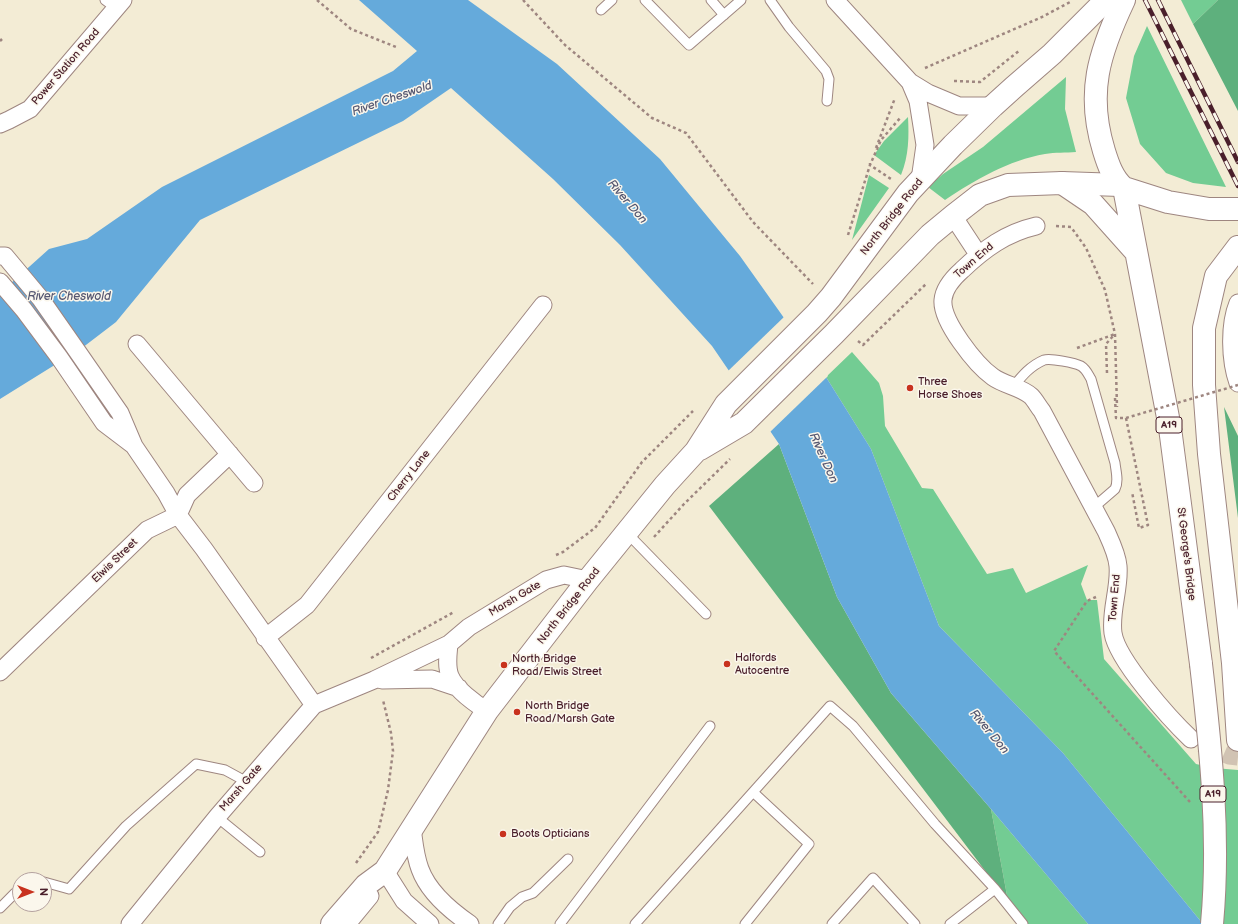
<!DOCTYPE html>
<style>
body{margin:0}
#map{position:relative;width:1238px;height:924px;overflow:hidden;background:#f3ecd5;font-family:"Balsamiq Sans",sans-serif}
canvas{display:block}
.north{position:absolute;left:12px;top:872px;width:40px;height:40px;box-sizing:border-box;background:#fbf7ec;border:1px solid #b4a19f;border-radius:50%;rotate:90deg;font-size:11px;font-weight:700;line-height:16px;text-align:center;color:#4a1f2b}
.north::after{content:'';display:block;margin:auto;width:14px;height:18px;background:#c8321e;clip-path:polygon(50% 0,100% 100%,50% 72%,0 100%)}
</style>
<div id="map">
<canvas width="1238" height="924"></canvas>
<div class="north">N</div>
</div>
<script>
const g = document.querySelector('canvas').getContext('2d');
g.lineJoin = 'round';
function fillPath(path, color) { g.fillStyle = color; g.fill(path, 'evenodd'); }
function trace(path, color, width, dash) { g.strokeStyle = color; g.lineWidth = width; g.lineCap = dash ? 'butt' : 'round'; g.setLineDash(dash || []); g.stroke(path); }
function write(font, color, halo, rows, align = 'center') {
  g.font = font + ' "Balsamiq Sans",sans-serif'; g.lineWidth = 3; g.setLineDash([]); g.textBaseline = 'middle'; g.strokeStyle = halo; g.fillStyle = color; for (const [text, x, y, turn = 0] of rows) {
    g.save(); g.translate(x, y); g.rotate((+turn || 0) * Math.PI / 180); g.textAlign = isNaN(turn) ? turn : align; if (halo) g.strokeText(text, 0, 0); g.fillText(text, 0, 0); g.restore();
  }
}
fillPath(new Path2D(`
 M 1181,0 L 1218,0 L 1193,24 Z
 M 1147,26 L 1226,187 L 1193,183 L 1166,173 L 1140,144 L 1126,98 L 1134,56 Z
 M 1066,77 L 1065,109 L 1076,152 C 1066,153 1055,152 1045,154 C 1009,160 975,180 945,200 L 928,187 L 943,174 L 983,147 Z
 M 908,117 C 909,136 909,156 901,175 L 874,155 L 884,141 Z
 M 869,175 L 889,188 L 852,240 Z
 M 852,352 L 879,383 L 883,396 L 885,426 L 922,488 L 933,489 L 987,574 L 1013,568 L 1026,593 L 1088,565 L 1081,584 L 1087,600 L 1097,600 L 1104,659 L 1196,764 L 1214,768 L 1238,770 L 1238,924 L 1203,924 L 1063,753 L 939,626 L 871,449 L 826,377 Z
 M 991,809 L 1088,924 L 1026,924 L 1008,901 Z`), '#73cc93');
fillPath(new Path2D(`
 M 1218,0 L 1238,0 L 1238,111 L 1193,24 Z
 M 1224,407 L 1238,436 L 1238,518 Z
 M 779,444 L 837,597 L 891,693 L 991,809 L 1008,901 L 709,506 Z`), '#5eb07d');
fillPath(new Path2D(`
 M 359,0 L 468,0 L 557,64 L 660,159 L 740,256 L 826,377 L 871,449 L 939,626 L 1063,753 L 1203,924 L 1088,924 L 991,809 L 891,693 L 837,597 L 779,444 L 712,346 L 620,245 L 553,179 L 451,88 L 403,121 L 200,220 L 116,322 L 82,348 L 0,399 L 0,293 L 49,249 L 87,239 L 162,187 L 393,71 L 417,51 Z`), '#65aadb');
fillPath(new Path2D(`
 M 785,316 L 828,376 L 769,433 L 727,372 Z`), '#f3ecd5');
trace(new Path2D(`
 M 1201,744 L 1229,756 L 1238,757`), '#d1c3b3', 17, [17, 8]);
const service = new Path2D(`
 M 105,0 L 116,8
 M 645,0 L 689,45 L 741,0
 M 711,0 L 724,15
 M 770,0 L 789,27 L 826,71 L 829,79 L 827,101
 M 601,10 L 612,0
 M 1013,387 C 1022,376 1030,366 1044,360 C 1051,358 1075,363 1081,366 C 1086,369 1088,374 1091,379 L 1115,463 C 1116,472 1119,481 1115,489 L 1093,508
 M 626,532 L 706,614
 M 217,817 L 260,852
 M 44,882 L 69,889 L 126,826 L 196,764 L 225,770 L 247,782
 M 0,908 L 15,893 L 20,891
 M 498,924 L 510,907 L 522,897 L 533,893 L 568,859
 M 560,924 L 710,726
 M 635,924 L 830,706 L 853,726 L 935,824 L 995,889 L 1023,924
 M 745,924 L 809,844 L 753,792
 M 832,924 L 873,878 L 915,924
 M 950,924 L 995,889`);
const minor = new Path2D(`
 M 835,0 L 910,82 L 918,101 L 925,145 L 920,180
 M 910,82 L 928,93 L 959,106 L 993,106
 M 0,124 L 9,120 L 30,109 L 123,0
 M 953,216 L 978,254
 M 1036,226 C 1006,233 984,249 962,270 C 953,278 944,288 943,300 C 941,321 976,365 993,377 C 1004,385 1021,387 1031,396 C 1035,400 1038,406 1042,411 L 1106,531 C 1111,542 1117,554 1118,566 C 1120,588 1110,611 1113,633 C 1117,660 1170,719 1191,739
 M 0,256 L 5,256 L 40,298 L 75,348 L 120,413 L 134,446 L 166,493 L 178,515 L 204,549 L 314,705
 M 0,282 L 24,310 L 59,357 L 104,423 L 133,445
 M 1238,303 C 1229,325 1230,360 1238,383
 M 137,344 L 254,483
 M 265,638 L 307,605 L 543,305
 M 449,644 C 448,655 446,666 450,676 C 455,689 476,704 487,711
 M 0,672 L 147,530 L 178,515 L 187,495 L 230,454
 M 382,680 L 432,679 L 459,688
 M 412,828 C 414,842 415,856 420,869 C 428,891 451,911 470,924
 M 385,871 L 404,901 L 430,924
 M 130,924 L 217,817 L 314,705 L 374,680 L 449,644 L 469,627 L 546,580 L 564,575 L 588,580
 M 347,924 L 370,896`);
const tertiary = new Path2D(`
 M 700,449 L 744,423 L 834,334 L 930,235 L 953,216 L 980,195 L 1008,185 L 1062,183 L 1120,185
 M 332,924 L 366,885 L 385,871 L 487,711 L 588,580 L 665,485 L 696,451 L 726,404 L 817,313 L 831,297 L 908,193 L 953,145 L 993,106 L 1014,87 L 1052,54 L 1106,0`);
const trunk = new Path2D(`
 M 1124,0 C 1099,53 1086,93 1104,151 C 1108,164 1113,179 1124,188 L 1168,202 L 1209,209 L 1238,209
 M 1062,183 L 1093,204 L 1135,251
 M 1124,188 L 1170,428 L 1201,664
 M 1238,247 L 1216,276 L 1204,328 L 1204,385 L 1209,454 L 1233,663 L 1238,740`);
trace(service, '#9e8680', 11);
trace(minor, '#9e8680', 19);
trace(tertiary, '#9e8680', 24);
trace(trunk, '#9e8680', 24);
trace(new Path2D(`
 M 317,0 L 351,29 L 396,47
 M 523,0 L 565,45 L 652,118 L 686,133 L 753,222 L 813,284
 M 0,41 L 2,39
 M 925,68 L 1042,17 L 1072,1
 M 954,81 L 980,82 L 1020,50
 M 876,148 L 895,98
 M 870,163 L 870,165 L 891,179
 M 1056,226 L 1071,227 L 1086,248 L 1105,290 L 1115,334 L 1117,407
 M 848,235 L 870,165 L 881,140 L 901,117
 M 858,341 L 863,345 L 926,284
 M 1077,348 L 1115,334
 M 1107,373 L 1106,344 L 1114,335
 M 1126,418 L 1148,525 L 1139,528 L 1132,492
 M 654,537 L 684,504 L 730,459
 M 556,555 L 563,552 L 595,528 L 642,462 L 693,411
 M 1096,597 L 1087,601 L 1054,651 L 1190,802
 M 371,658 L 454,612
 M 356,863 L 378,832 L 388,790 L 393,751 L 391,733 L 383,700`), '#9e8680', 2.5, [3, 3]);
trace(service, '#fff', 9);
trace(minor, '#fff', 17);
trace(tertiary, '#fff', 22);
trace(trunk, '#fff', 22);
const rail = new Path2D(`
 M 1145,0 L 1238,186
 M 1158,0 L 1238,162`);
trace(rail, '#4a1f2b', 4.5);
trace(rail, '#fbf7ec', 3, [9]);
const trunkBridge = new Path2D(`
 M 1201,664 C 1211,750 1220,837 1212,924`);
trace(trunkBridge, '#9e8680', 24, []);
trace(new Path2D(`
 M 1115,398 L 1116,418 L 1126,418 L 1238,385`), '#9e8680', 2.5, [3, 3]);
trace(trunkBridge, '#fff', 22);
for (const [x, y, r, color] of [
 [910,388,4,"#c8321e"],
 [727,664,4,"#c8321e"],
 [504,665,4,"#c8321e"],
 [517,712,4,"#c8321e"],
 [503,834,4,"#c8321e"]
]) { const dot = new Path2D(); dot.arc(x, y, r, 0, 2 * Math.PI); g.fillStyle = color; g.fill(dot); trace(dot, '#fbf7ec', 1.5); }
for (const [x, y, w] of [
 [1169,425,26],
 [1213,794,26]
]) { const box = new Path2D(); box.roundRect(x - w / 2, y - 8, w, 16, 3); g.fillStyle = '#fbf7ec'; g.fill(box); trace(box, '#4a1f2b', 1); }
write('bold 10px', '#4a1f2b', null, [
 ["A19",1169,425],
 ["A19",1213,794]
]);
write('11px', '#4a1f2b', '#fbf7ec', [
 ["Power Station Road",66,67,-49],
 ["North Bridge Road",892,217,-52],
 ["Town End",974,261,-41],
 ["Cherry Lane",409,476,-52],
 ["St George's Bridge",1186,554,83],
 ["Elwis Street",115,561,-44],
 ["Town End",1115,598,-85],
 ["Marsh Gate",515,599,-31],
 ["North Bridge Road",569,606,-52],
 ["Marsh Gate",241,788,-49]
]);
write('11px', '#4a1f2b', '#fbf7ec', [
 ["Three",918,382],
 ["Horse Shoes",918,395],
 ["Halfords",735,658],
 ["Autocentre",735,671],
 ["North Bridge",512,659],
 ["Road/Elwis Street",512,672],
 ["North Bridge",525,706],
 ["Road/Marsh Gate",525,719],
 ["Boots Opticians",511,834]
], 'left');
write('italic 12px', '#555771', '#fbf7ec', [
 ["River Cheswold",392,99,-19],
 ["River Don",627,202,49],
 ["River Cheswold",69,297],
 ["River Don",823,458,66],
 ["River Don",989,732,50]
]);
</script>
